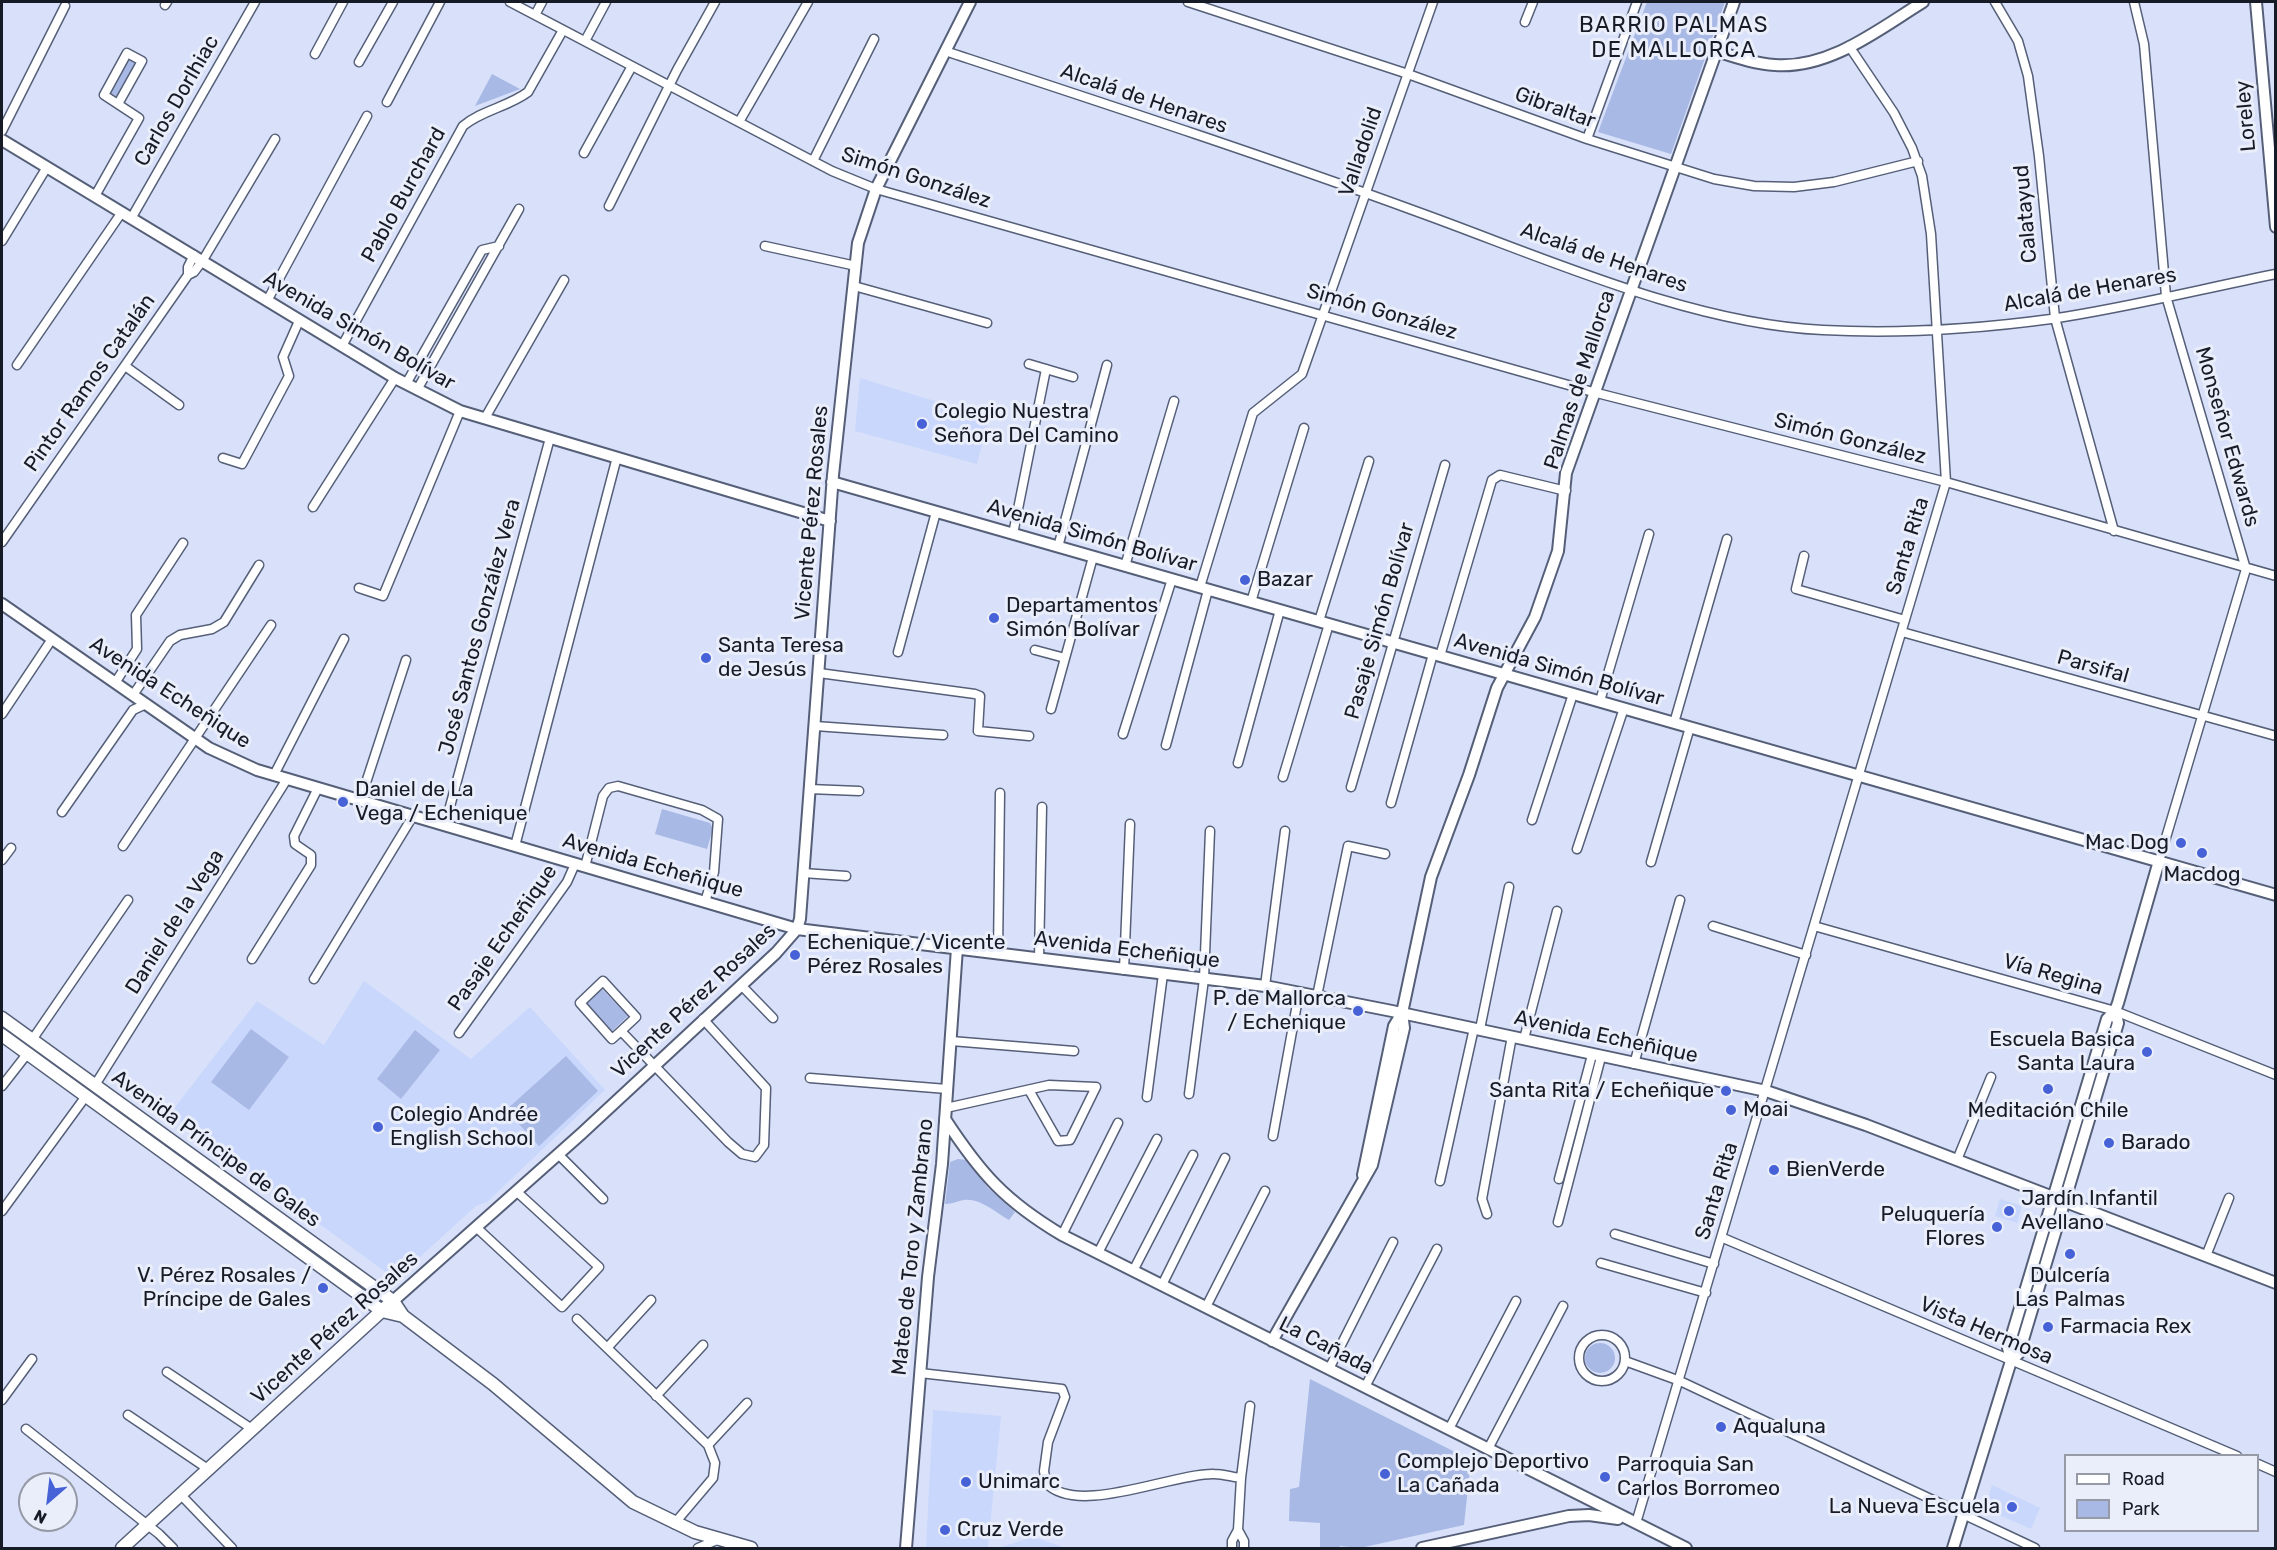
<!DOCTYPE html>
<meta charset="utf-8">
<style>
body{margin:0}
#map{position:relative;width:2277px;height:1550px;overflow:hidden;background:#d8e1f9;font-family:Rubik,sans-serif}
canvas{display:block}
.frame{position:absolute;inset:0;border:3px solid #171b26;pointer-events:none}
.legend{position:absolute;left:2064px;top:1454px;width:195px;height:78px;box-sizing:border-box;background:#eaeefb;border:2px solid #969aa6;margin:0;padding:8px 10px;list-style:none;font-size:18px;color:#171b26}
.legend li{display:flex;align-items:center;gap:12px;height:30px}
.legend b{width:30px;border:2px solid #969aa6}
.north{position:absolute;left:18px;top:1472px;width:60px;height:60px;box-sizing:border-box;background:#eaeefb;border:2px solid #969aa6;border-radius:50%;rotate:208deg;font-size:16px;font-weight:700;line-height:24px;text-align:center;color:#171b26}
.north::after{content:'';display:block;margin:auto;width:21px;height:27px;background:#4662d6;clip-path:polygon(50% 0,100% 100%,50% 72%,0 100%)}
</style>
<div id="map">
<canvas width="2277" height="1550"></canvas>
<div class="frame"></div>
<ul class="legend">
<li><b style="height:8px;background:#fff"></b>Road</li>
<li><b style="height:16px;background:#a9b9e5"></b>Park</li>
</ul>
<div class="north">N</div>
</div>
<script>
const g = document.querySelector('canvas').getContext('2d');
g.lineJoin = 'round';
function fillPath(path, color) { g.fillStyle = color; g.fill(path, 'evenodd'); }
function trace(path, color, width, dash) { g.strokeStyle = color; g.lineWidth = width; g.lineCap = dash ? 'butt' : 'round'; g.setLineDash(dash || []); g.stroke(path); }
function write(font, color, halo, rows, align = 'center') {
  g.font = font + ' Rubik,sans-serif'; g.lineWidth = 6; g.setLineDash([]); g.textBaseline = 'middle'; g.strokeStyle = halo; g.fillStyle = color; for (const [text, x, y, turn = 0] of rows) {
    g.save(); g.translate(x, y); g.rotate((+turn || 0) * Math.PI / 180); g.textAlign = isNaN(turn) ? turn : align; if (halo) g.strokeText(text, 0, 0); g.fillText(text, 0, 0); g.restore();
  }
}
fillPath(new Path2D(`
 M 860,378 L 989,418 L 977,464 L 855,431 Z
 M 364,981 L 471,1059 L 530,1007 L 605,1090 L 487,1202 L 476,1206 L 399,1276 L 390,1275 L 293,1205 L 293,1200 L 286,1195 L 281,1195 L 190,1130 L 189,1125 L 169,1115 L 257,1001 L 324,1045 Z
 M 2000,1199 L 2022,1206 L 2017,1223 L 1995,1216 Z
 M 933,1410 L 1001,1416 L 988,1547 L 1001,1547 L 1033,1537 L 1066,1548 L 926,1548 Z
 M 1992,1485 L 2040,1508 L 2031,1529 L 1988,1510 L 1986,1506 Z`), '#c9d7fc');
fillPath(new Path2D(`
 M 1647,2 L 1725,2 L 1671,154 L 1598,132 Z
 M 130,56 L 137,60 L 117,97 L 110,93 Z
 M 492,74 L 520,89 L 475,106 Z
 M 662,809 L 710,823 L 713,829 L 707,849 L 655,834 Z
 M 602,989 L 628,1016 L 612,1031 L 586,1004 Z
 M 251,1029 L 289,1057 L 249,1110 L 211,1082 Z
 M 415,1030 L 440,1050 L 401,1099 L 377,1079 Z
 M 566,1056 L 598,1091 L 539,1146 L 506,1110 Z
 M 958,1159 L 967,1160 L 988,1188 L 1015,1212 L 1009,1220 C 995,1212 980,1198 964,1200 C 957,1201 953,1204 945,1204 L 950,1162 Z
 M1585 1358a15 15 0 1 1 30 0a15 15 0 1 1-30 0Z
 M 1310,1379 L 1471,1460 L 1464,1525 L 1360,1548 L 1340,1546 L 1339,1548 L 1320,1548 L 1320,1523 L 1289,1521 L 1290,1489 L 1299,1487 Z`), '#a9b9e5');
const minor = new Path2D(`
 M 510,2 L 832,171 L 876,189 L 1593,392 L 1946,482 L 2276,576
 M 1188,2 L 1408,74 L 1587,139 L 1714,179 L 1754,186 L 1794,187 L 1834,182 L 1918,161
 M 1995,2 L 2018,41 L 2028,76 L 2039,156 L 2055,318 L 2114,531
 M 2134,2 L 2144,44 L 2166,296 L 2246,569 L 2159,861
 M 165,5 L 167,2
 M 535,15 L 542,2
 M 1525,22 L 1533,2
 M 585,41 L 606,2
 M 945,51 C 1103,103 1262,155 1418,212 C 1543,257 1690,324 1823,330 C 1898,334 1977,329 2051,319 C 2126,308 2201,289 2276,274
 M 315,54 L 343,2
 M 359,62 L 393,2
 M 387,102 L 440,2
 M 739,122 L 808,2
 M 2,131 L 65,6
 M 1587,139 L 1637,2
 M 584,153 L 632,66
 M 813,161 L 874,39
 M 95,196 L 139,118 L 104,95 L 127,53 L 142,61 L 118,104
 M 609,206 L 677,70 L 715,2
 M 132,217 L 255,2
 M 2,241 L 47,167
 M 765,246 L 856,266
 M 188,275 L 188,267 L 194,255
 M 854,286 L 987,323
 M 267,301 L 367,116
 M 342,346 L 463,126 C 482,110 508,107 528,92 L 563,30
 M 1029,364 L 1073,377
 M 17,365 L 122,212
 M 125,366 L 179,405
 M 406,384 L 482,250 L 499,246
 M 417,390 L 519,209
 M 485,418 L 564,280
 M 223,458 L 242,464 L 289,376 L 283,357 L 299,321
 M 313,507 L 395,378
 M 1013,534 L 1046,369
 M 2,542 L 188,275 L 194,272 L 203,260 L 275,139
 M 1058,547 L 1107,365
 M 1804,556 L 1796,589 L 1905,620
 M 1125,566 L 1174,401
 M 1200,587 L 1253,413 L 1302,374 L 1433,2
 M 359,588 L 383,596 L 460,411
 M 1251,602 L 1304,428
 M 1319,621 L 1369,461
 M 1902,632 L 2276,736
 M 1035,650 L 1065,658
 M 898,652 L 936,512
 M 1440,656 L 1492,480 L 1500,475 L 1566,491
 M 819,673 L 975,694 L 980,696 L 978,731 L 1029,736
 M 115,683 L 137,649 L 136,615 L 183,543
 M 133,695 L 170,641 L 180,635 L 212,629 L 224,622 L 259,565
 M 1600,701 L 1649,534
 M 1051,709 L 1093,557
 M 2,714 L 52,639
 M 1674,723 L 1727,539
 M 815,726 L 943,735
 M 1123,734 L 1172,579
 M 1166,745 L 1208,590
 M 1238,763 L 1280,610
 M 274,775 L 344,639
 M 1283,777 L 1329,624
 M 1351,787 L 1445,465
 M 809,789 L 859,791
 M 360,801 L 406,660
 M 1391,803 L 1433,654
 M 62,812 L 133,710 L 146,704
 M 1532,820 L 1573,694
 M 445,825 L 550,438
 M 123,846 L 271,625
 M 515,846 L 617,457
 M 1577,849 L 1624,708
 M 2,860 L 11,848
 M 1651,862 L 1690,727
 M 585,867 L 603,796 L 609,788 L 618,786 L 702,810 L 718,819 L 714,872 L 705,902
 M 803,873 L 846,876
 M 1713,926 L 1806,955
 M 1814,926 L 2115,1011 L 2276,1075
 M 998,954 L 1000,793
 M 252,959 L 311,865 L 311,855 L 295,844 L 294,836 L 318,788
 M 1039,959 L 1042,807
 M 1124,970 L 1130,824
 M 314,979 L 413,816
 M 741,985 L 773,1018
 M 1265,986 L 1285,831
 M 1317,996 L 1348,846 L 1385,854
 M 1480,1029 L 1509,887
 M 621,1031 L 636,1017 L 603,981 L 580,1003 L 612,1039 L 621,1031 L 728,1142 L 742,1154 L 755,1157 L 764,1145 L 766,1088 L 703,1019
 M 459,1033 L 567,882 L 575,864
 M 1524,1039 L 1557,911
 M 32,1040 L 128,900
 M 951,1041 L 1074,1051
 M 1634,1064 L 1680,900
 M 810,1078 L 947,1089
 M 95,1085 L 287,779
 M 2,1086 L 27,1054
 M 1189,1094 L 1204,979 L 1210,831
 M 1147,1097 L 1163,974
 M 946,1108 L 1049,1085 L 1096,1087 L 1070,1140 L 1058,1141 L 1029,1090
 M 1273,1136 L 1299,993
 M 558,1154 L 603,1199
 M 1957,1160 L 1991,1077
 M 1559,1179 L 1592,1055
 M 1440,1181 L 1474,1028
 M 2,1211 L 86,1096
 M 1487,1214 L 1482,1199 L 1512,1036
 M 1558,1222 L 1601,1057
 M 477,1228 L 562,1307 L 599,1267 L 516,1191
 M 1615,1234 L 1714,1264
 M 1062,1235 L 1118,1123
 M 1723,1238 L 2237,1456
 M 1098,1253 L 1157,1139
 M 2206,1256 L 2229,1198
 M 1601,1263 L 1706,1293
 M 1133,1271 L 1193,1155
 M 1162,1285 L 1225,1158
 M 1206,1307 L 1265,1191
 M 577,1319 L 708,1445 L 715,1463 L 713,1478 L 674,1524
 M1579 1358a23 23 0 1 1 46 0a23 23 0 1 1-46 0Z
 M 607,1348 L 651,1300
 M 1625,1361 L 1680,1381 L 2035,1548
 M 1329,1369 L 1393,1242
 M 167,1372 L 252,1429
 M 920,1373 L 1062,1389 L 1065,1397 L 1048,1442 L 1044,1471 L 1046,1483 C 1078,1517 1172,1473 1214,1474 C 1223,1474 1232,1477 1241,1478 L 1238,1530 L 1244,1541 L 1244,1548
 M 1365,1387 L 1437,1249
 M 656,1396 L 703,1345
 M 2,1400 L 32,1359
 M 128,1415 L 208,1469
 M 26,1429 L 159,1534 L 173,1548
 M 1449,1429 L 1516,1301
 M 708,1445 L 747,1403
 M 1488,1449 L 1563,1306
 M 2258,1464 L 2276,1472
 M 1241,1478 L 1250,1406
 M 180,1494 L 232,1548
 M 1636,1523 L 1946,482 L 1931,234 L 1922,176 L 1912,148 L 1894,113 L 1849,46
 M 698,1548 L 717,1540
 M 1232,1548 L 1232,1541 L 1238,1530`);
const tertiary = new Path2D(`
 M 2256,2 L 2276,227
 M 1716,51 C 1735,57 1755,64 1775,65 C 1830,69 1879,29 1923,2
 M 2,140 L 395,378 L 460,411 L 830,521
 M 832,482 L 2276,895
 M 2,604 L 209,748 L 257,770 L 797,929 L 1265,986 L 1392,1011 L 1766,1091 L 1866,1125 L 2276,1283
 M 945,1119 C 981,1174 1005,1201 1062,1235 L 1686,1548
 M 1363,1175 L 1394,1026 L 1402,1013
 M 393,1301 L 581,1134 L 776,953 L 797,929 L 800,919 L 833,475 L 858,243 L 876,189 L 970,2
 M 1272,1341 L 1372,1165 L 1404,1028 L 1402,1013 L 1431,877 L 1469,775 L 1497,688 L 1535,617 L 1558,551 L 1566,473 L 1734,2
 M 2011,1361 L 2008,1348 L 2107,1019 L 2115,1011 L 2118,1003 L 2159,861
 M 906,1548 L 928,1277 L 942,1164 L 957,948
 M 1422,1548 L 1569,1516 L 1589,1515 L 1618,1519
 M 1953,1548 L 2011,1361 L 2019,1353 L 2118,1023 L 2115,1011`);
const secondary = new Path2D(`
 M 2,1018 L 393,1301 L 403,1316 L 493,1384 L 633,1502 L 695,1532 L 751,1548
 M 2,1035 L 382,1311 L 403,1316
 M 122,1548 L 387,1306`);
trace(minor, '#555f78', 11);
trace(tertiary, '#555f78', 14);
trace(secondary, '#555f78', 15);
trace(minor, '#fff', 8);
trace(tertiary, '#fff', 10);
trace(secondary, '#fff', 12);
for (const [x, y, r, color] of [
 [922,424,6,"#4662d6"],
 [1245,580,6,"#4662d6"],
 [994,618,6,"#4662d6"],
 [706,658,6,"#4662d6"],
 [343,802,6,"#4662d6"],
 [2181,843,6,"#4662d6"],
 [2202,853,6,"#4662d6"],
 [795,955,6,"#4662d6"],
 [1358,1011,6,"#4662d6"],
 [2147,1052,6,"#4662d6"],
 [2048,1089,6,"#4662d6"],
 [1726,1091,6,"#4662d6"],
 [1731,1110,6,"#4662d6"],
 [378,1127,6,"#4662d6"],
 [2109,1143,6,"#4662d6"],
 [1774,1170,6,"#4662d6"],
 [2009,1211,6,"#4662d6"],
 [1997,1227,6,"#4662d6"],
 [2070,1254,6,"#4662d6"],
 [323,1288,6,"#4662d6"],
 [2048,1327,6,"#4662d6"],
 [1721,1427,6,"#4662d6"],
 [1385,1474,6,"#4662d6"],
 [1605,1477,6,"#4662d6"],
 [966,1482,6,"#4662d6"],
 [2012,1507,6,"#4662d6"],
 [945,1530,6,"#4662d6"]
]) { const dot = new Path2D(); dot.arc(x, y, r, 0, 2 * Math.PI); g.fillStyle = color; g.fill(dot); trace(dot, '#eaeefb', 2); }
write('21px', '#171b26', '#eaeefb', [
 ["Alcalá de Henares",1144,99,19],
 ["Carlos Dorlhiac",177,101,-60],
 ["Gibraltar",1555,108,20],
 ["Loreley",2246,116,-95],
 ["Valladolid",1361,152,-71],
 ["Simón González",916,178,18],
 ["Pablo Burchard",404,195,-61],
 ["Calatayud",2026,214,-95],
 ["Alcalá de Henares",1604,258,19],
 ["Alcalá de Henares",2090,290,-10],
 ["Simón González",1382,312,16],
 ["Avenida Simón Bolívar",359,331,30],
 ["Palmas de Mallorca",1580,380,-72],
 ["Pintor Ramos Catalán",90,383,-55],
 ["Monseñor Edwards",2227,437,74],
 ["Simón González",1850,439,14],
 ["Vicente Pérez Rosales",812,513,-85],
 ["Avenida Simón Bolívar",1092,536,16],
 ["Santa Rita",1908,546,-73],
 ["Pasaje Simón Bolívar",1380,621,-74],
 ["José Santos González Vera",480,627,-75],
 ["Parsifal",2093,667,16],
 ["Avenida Simón Bolívar",1559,670,16],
 ["Avenida Echeñique",170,693,33],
 ["Avenida Echeñique",653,866,16],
 ["Daniel de la Vega",175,922,-58],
 ["Pasaje Echeñique",503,938,-55],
 ["Avenida Echeñique",1127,950,7],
 ["Vía Regina",2053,975,16],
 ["Vicente Pérez Rosales",694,1001,-43],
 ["Avenida Echeñique",1606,1037,12],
 ["Avenida Príncipe de Gales",216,1149,36],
 ["Santa Rita",1717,1191,-73],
 ["Mateo de Toro y Zambrano",913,1247,-84],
 ["Vicente Pérez Rosales",335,1328,-42],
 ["Vista Hermosa",1986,1331,23],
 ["La Cañada",1326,1346,27]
]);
write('21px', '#171b26', '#eaeefb', [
 ["Colegio Nuestra",934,412],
 ["Señora Del Camino",934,436],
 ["Bazar",1257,580],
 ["Departamentos",1006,606],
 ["Simón Bolívar",1006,630],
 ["Santa Teresa",718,646],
 ["de Jesús",718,670],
 ["Daniel de La",355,790],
 ["Vega / Echenique",355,814],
 ["Mac Dog",2169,843,"right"],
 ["Macdog",2202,875,"center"],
 ["Echenique / Vicente",807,943],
 ["Pérez Rosales",807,967],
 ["P. de Mallorca",1346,999,"right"],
 ["/ Echenique",1346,1023,"right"],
 ["Escuela Basica",2135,1040,"right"],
 ["Santa Laura",2135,1064,"right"],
 ["Santa Rita / Echeñique",1714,1091,"right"],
 ["Moai",1743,1110],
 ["Meditación Chile",2048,1111,"center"],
 ["Colegio Andrée",390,1115],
 ["English School",390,1139],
 ["Barado",2121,1143],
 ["BienVerde",1786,1170],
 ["Jardín Infantil",2021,1199],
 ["Avellano",2021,1223],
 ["Peluquería",1985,1215,"right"],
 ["Flores",1985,1239,"right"],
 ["V. Pérez Rosales /",311,1276,"right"],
 ["Príncipe de Gales",311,1300,"right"],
 ["Dulcería",2070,1276,"center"],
 ["Las Palmas",2070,1300,"center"],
 ["Farmacia Rex",2060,1327],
 ["Aqualuna",1733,1427],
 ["Complejo Deportivo",1397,1462],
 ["La Cañada",1397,1486],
 ["Parroquia San",1617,1465],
 ["Carlos Borromeo",1617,1489],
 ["Unimarc",978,1482],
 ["La Nueva Escuela",2000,1507,"right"],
 ["Cruz Verde",957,1530]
], 'left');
g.letterSpacing = '1.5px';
write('22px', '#171b26', '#eaeefb', [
 ["BARRIO PALMAS",1674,26],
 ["DE MALLORCA",1674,51]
]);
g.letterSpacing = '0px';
</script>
